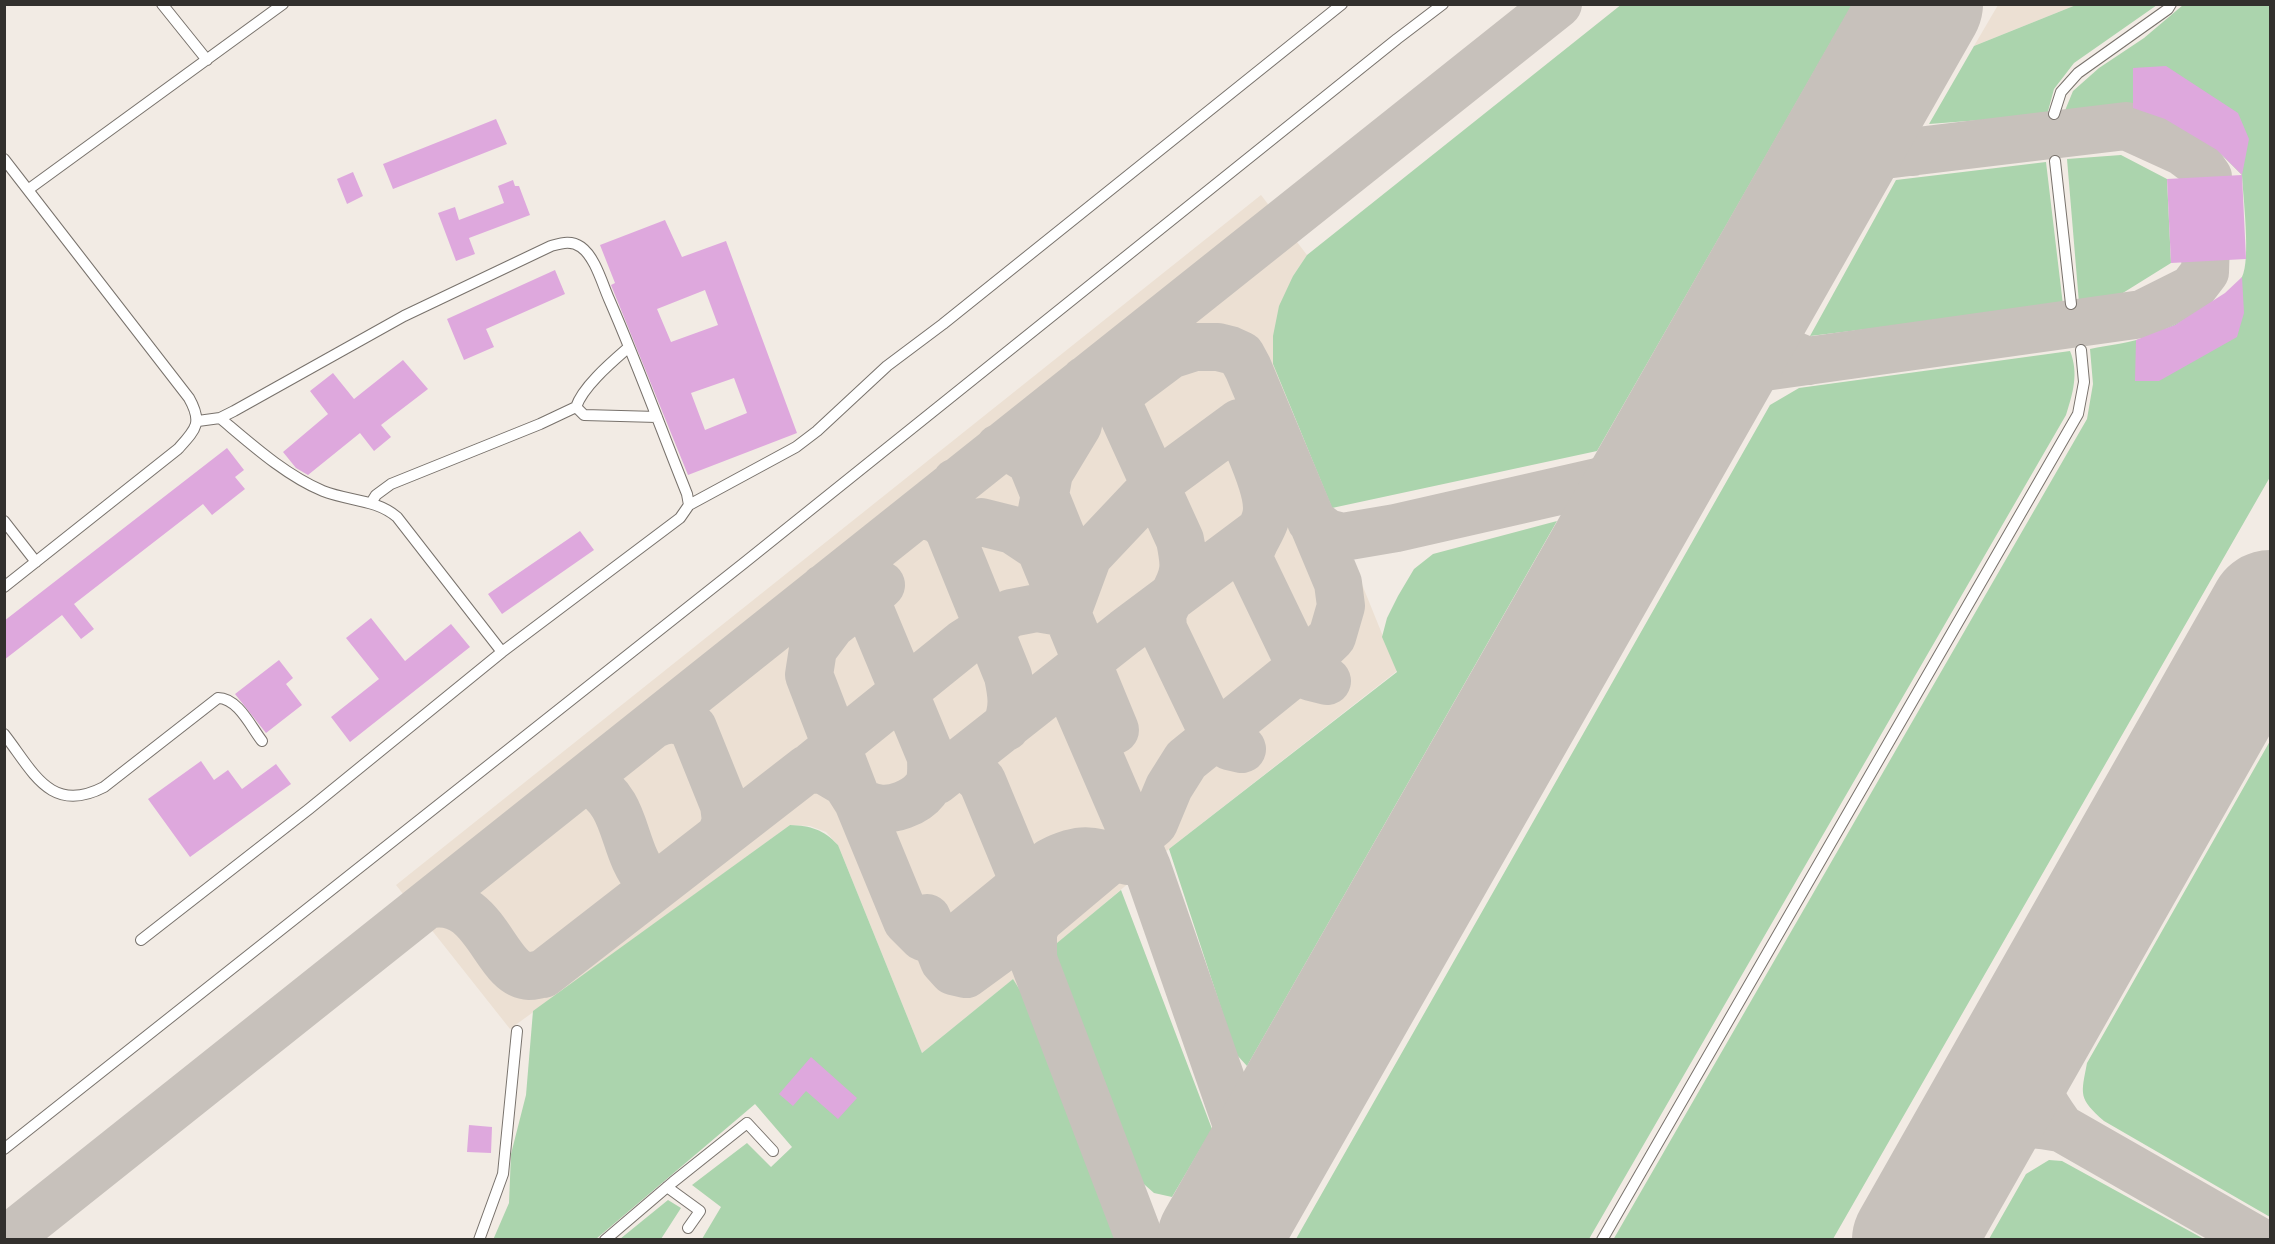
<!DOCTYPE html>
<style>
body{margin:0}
#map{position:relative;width:2275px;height:1244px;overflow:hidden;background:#f2ebe4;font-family:Montserrat,sans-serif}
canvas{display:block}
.frame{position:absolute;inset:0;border:6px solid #32302d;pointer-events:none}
</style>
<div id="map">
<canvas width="2275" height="1244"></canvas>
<div class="frame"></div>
</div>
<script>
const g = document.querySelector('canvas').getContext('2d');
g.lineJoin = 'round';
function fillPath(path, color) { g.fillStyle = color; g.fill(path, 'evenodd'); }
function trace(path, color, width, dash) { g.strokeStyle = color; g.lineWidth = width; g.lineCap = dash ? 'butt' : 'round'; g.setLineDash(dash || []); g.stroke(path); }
fillPath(new Path2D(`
 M 1998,5 L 2076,5 L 1974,46 Z
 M 1261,195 L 1307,255 L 1293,276 L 1273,364 L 1397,671 L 1169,849 L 1052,948 L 1064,989 L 1028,1003 L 1013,979 L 922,1053 L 838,845 L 826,832 L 810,826 L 790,825 L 510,1029 L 396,885 Z`), '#ece0d3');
fillPath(new Path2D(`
 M 1622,4 L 1852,5 L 1597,451 L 1332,508 L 1273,364 L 1273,336 L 1279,306 L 1293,276 L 1307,255 Z
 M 2076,5 L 2157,5 L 2074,63 L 2054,89 L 2047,115 L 1929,124 L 1974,46 Z
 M 2183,5 L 2270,5 L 2270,477 L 1833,1239 L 1613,1240 L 2087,419 L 2093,384 L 2090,349 C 2109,345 2130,343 2149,336 C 2169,329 2233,295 2242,277 C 2251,260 2243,196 2242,175 L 2217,150 L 2165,119 L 2133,108 L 2064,113 L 2073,91 L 2099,68 L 2144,38 Z
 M 2121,155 L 2167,179 L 2171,263 L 2118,296 L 2079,303 L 2067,159 Z
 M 2046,162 L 2063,305 L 1810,336 L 1896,180 Z
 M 2070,351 C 2079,373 2073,393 2066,415 L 1589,1239 L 1296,1239 L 1770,405 L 1799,388 Z
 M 1557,521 L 1247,1066 L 1236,1054 L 1169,849 L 1397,672 L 1382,637 L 1387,618 L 1398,596 L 1414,569 L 1433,554 Z
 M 2270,741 L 2270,1217 L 2104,1121 C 2078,1098 2081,1095 2087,1063 Z
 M 790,825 C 811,826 823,829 838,845 L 922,1053 L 1013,979 L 1028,1003 L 1121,1239 L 702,1239 L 721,1207 L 692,1185 L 747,1143 L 771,1167 L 792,1147 L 755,1104 L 596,1239 L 493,1240 L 509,1203 L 511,1154 L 526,1095 L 533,1011 Z
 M 1121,890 L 1212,1129 L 1172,1197 L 1154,1193 L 1137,1178 L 1064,989 L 1051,948 Z
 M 2049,1160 L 2062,1161 L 2204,1239 L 1989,1239 L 2026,1174 Z
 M 668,1200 L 681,1208 L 661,1239 L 620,1239 Z`), '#abd4ad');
trace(new Path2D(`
 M 1880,77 L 1868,111 L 1870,125 L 1880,141 L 1893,152 L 1913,152
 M 1766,279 C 1764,286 1760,294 1759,301 C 1757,310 1760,317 1764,324 C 1774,345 1787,354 1809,361
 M 1085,380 C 1098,383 1106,387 1115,397 L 1180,540 C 1185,565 1186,573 1173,596
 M 1245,438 C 1253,459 1273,498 1265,520 C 1260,535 1251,542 1249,559 L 1301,667 L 1311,677 L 1327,681
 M 999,448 L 1010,448 L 1031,461 L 1078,577
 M 956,482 C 948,498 945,510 948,528 L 981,522 L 1013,530 L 1040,548 L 1115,730
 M 1577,487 C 1635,496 1610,546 1594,580
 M 1042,510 L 1049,473 L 1078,425
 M 922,514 L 938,519 L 948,528 L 1008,676 C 1012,695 1014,708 1006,727
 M 1311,521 L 1327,533 L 1343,537 L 1396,528 L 1598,482 L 1633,468 L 1663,450 L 1689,414 L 1709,392 L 1729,377 L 1750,369 L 2142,314 L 2192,289 L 2205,272 L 2208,177 L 2199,164 L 2183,152 L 2126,126 L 1876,156 L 1838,170 L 1817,191
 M 824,588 C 842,584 850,587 865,598 L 931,757 C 931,767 933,781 925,790 C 915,803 892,811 877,808 C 870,807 864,804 858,802 L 809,675 L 813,649 L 831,625 L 881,585
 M 1169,599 L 1162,614 L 1163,629 L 1214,735 L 1229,746 L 1242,749
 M 1050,692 L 1062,693 L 1074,698 L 1147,867 L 1239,1131 C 1245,1155 1245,1175 1241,1199
 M 655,724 C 670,717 680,719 693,728 L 724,805 L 726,821 L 721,835
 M 813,765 L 964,643 L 1011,613 L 1037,608 L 1067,613 L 1088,556 L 1156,484 L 1239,423 L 1256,424 L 1267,429 L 1279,446
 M 936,781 L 1125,632 L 1260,531
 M 578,785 L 589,782 C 629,802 621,850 648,880 L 662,881
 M 427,905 C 486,891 494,975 529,976 C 534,976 539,974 543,974 L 807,769 L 824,770 L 846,783 L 858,802 L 907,921 L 923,937 L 937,942 L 956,939 L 1050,862 C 1083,845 1094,851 1128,861
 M 927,918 L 944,961 L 953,971 L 966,974 L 1029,928 L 1031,909 L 1028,892 L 982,781 L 970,770 L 951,768
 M 1039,919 L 1033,932 L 1033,959 L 1140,1240
 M 1029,928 L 1154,823 L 1169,787 L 1186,760 L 1301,667 L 1332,637 L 1341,606 L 1338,583 L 1248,368 L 1241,355 L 1230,350 L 1218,347 L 1195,347 L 1170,355 L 1122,391
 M 2031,1029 C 2028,1076 2033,1090 2061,1128
 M 1229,1098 C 1241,1113 1264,1125 1283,1113 C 1288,1109 1293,1104 1298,1100
 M 1961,1152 C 1967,1146 1974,1137 1981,1132 C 2005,1118 2035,1124 2061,1128 L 2257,1240
 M 6,1240 L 1558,4
 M 1209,1240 L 1222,1233`), '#c7c1bb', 48);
trace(new Path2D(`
 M 1218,1240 L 1922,4
 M 1913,1240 L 2270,611`), '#c7c1bb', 122);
fillPath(new Path2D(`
 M 2166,66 L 2238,113 L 2249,139 L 2242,175 L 2217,150 L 2165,119 L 2133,108 L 2133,68 Z
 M 496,119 L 507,144 L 393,189 L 383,164 Z
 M 353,172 L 363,196 L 347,204 L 337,179 Z
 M 2242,175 L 2246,259 L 2171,263 L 2167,179 Z
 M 513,180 L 515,186 L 519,186 L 530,215 L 469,238 L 475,254 L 456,261 L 438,213 L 455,207 L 459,220 L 504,203 L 498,186 Z
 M 665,220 L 682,257 L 726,241 L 797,433 L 688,475 L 611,285 L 615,283 L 600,245 ZM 705,290 L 718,325 L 671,342 L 657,309 ZM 734,378 L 747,413 L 705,430 L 691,393 Z
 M 555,270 L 565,294 L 486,329 L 494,347 L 464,360 L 447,319 Z
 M 2242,277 L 2244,313 L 2237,337 L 2159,381 L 2135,381 L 2136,340 L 2175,325 L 2225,293 Z
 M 403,360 L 428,389 L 381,425 L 391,437 L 374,451 L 360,433 L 308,475 L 296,468 L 283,452 L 328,414 L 310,391 L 333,373 L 354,399 Z
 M 227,448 L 244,470 L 235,477 L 245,489 L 212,515 L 203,504 L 74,604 L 94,629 L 81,639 L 62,615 L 4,660 L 4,621 Z
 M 580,531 L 594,550 L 502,614 L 488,594 Z
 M 371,618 L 405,661 L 451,624 L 470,647 L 350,742 L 331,717 L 379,679 L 346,638 Z
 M 279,660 L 293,678 L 286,684 L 302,705 L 266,733 L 235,694 Z
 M 201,761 L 214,780 L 228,770 L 242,789 L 276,764 L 291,784 L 190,857 L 148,799 Z
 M 811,1057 L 857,1098 L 838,1119 L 806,1091 L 793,1106 L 779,1094 Z
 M 469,1125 L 492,1127 L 491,1153 L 467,1152 Z`), '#dea8dd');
const lane = new Path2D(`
 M 162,4 L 207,60
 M 2054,114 L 2061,92 L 2078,73 L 2168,9 L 2171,4
 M 4,159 L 189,398 C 203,423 196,429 178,449 L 4,587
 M 2055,161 L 2071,304
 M 29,189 L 283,4
 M 629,347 C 613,361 583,386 576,407 L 584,415 L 657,417
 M 220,418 C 251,444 285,475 323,491 C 348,501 376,499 397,517 L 502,652
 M 371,503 L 376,495 L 391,484 L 540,424 L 576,407
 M 689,505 L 796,447 L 817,431 L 887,366 L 943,324 L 1342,4
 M 4,521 L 36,562
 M 4,734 C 33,771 50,815 104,787 L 218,698 C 238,698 251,727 262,741
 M 141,940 L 309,809 L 502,652 L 680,518 L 689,505 L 687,494 C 661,429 637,363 609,299 C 602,283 595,257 581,247 C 571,240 562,243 551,246 L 404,316 L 234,411 L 220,418 L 198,421
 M 4,1149 L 744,563 L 1397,39 L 1443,4
 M 667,1187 L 700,1211 L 688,1228
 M 479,1240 L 503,1174 L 517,1031
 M 605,1240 L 673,1182 L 747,1123 L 773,1151
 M 1602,1240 L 2078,414 L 2084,382 L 2081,350`);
trace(lane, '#78726c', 12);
trace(lane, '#fff', 10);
</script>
